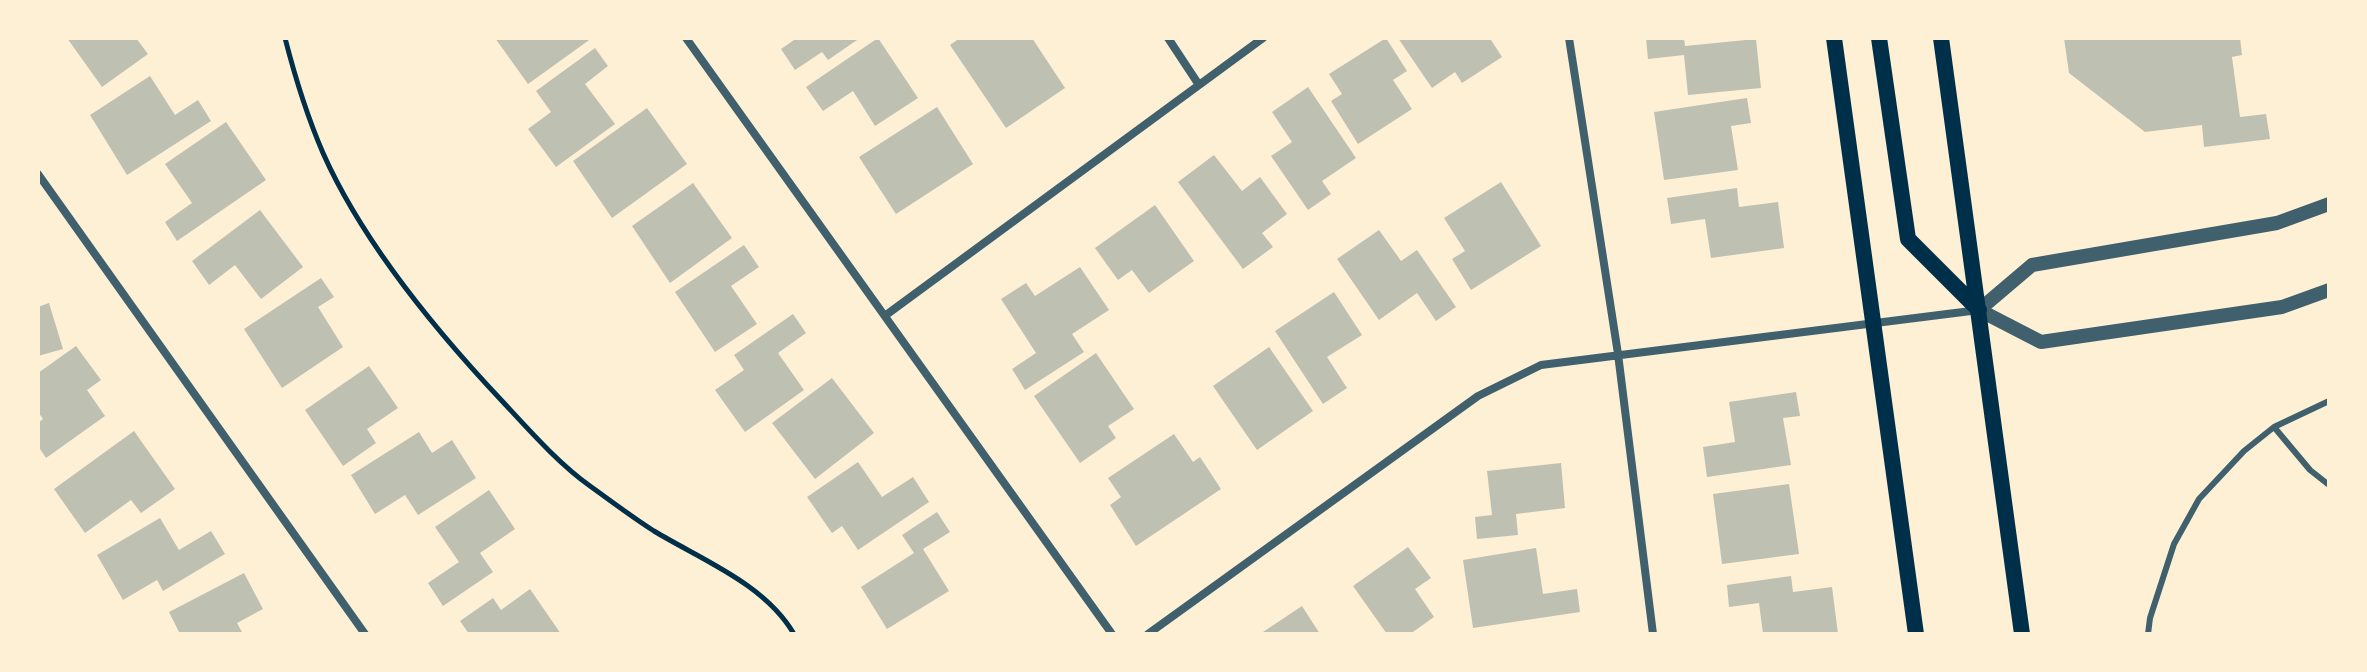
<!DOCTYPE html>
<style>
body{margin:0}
#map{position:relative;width:2367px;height:672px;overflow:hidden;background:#fdf0d5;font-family:"Playfair Display",serif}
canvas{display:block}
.frame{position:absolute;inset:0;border:40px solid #fdf0d5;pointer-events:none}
</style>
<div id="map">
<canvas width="2367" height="672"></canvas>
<div class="frame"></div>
</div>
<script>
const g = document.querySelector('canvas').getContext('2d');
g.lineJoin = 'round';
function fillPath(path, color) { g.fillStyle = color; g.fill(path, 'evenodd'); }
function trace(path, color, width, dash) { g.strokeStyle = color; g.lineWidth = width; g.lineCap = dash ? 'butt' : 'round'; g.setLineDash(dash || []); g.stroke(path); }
fillPath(new Path2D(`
 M 67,38 L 136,38 L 148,54 L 102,87 Z
 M 495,38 L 592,38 L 528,84 Z
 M 797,38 L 860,38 L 828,60 L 822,52 L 795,70 L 781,49 Z
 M 878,38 L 918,98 L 875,126 L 853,91 L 823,111 L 806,87 Z
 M 960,38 L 1032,38 L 1065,88 L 1006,128 L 950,45 Z
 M 1386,38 L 1407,71 L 1393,80 L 1412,109 L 1358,144 L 1331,101 L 1342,94 L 1329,74 Z
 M 1398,38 L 1494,38 L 1491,40 L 1502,57 L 1462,83 L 1455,72 L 1432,88 Z
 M 1646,38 L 1684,38 L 1685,46 L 1756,39 L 1761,88 L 1688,95 L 1684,55 L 1648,59 Z
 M 2064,38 L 2240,38 L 2242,55 L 2232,57 L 2240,117 L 2266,114 L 2270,139 L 2204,147 L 2202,125 L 2145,132 L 2069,73 Z
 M 595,48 L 608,66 L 585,84 L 615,124 L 556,167 L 528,129 L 551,112 L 536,91 Z
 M 150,76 L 175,115 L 198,100 L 211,121 L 127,175 L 90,115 Z
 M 1308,87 L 1356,158 L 1322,181 L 1331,194 L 1308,210 L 1271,156 L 1292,142 L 1272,112 Z
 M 1747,98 L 1751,123 L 1731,126 L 1738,170 L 1664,180 L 1654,112 Z
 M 937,107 L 973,164 L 896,214 L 859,157 Z
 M 647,108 L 687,164 L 612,218 L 573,161 Z
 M 226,122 L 266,180 L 177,241 L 165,222 L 192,203 L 165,164 Z
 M 1214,155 L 1242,191 L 1260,177 L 1287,214 L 1262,233 L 1273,247 L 1243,269 L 1178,182 Z
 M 1501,182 L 1541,246 L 1471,290 L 1452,259 L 1465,251 L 1444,218 Z
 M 693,183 L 732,238 L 670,283 L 632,226 Z
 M 1737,188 L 1739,207 L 1778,202 L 1784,248 L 1711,258 L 1705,219 L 1671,224 L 1667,198 Z
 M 1155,205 L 1194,261 L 1149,293 L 1132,270 L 1118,280 L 1095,248 Z
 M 260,210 L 303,267 L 261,299 L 235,265 L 209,285 L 192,261 Z
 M 1379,230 L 1401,261 L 1417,250 L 1456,307 L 1436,321 L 1417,293 L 1379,320 L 1337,259 Z
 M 744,245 L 759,267 L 731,286 L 757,324 L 715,352 L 675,292 Z
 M 1080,267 L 1109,310 L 1072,334 L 1084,352 L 1025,390 L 1012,369 L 1036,353 L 1001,299 L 1026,283 L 1035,296 Z
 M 321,278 L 334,297 L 318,307 L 343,347 L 282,388 L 244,329 Z
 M 1334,292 L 1362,335 L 1327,357 L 1347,388 L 1323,404 L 1275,331 Z
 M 49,303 L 63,349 L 38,356 L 38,307 Z
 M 793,314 L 806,333 L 778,353 L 804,390 L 745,432 L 715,390 L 744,370 L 734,355 Z
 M 76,346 L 101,380 L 87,390 L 105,416 L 46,458 L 38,446 L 38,423 L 43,419 L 38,412 L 38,373 Z
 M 1269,347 L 1313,411 L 1257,450 L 1213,386 Z
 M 1096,353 L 1134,409 L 1108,426 L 1116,438 L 1080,463 L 1034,396 Z
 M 369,366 L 398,408 L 367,429 L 376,443 L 343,466 L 305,410 Z
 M 832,378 L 874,433 L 815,479 L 772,423 Z
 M 1796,392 L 1800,416 L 1783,418 L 1791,465 L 1707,477 L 1703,447 L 1735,442 L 1729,402 Z
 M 134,431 L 175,489 L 141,513 L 131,500 L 85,533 L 54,489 Z
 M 419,432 L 432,453 L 452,440 L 476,478 L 418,515 L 405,495 L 375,514 L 351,475 Z
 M 1174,434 L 1193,462 L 1200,457 L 1221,489 L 1136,546 L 1110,505 L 1121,497 L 1108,478 Z
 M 858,462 L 882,497 L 913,477 L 929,502 L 858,550 L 842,526 L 832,533 L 807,497 Z
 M 1561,463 L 1565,508 L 1516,514 L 1518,535 L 1477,539 L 1475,517 L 1492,515 L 1487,471 Z
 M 1789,484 L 1799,554 L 1722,564 L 1713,494 Z
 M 489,490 L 515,529 L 480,553 L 493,572 L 443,606 L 428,583 L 459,562 L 435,527 Z
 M 937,512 L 950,532 L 923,549 L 949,591 L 887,629 L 861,587 L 914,553 L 902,535 Z
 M 160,518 L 179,550 L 211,531 L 225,554 L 163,591 L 157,580 L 123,600 L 97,555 Z
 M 1408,547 L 1431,578 L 1415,589 L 1434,617 L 1410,634 L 1387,634 L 1353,586 Z
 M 1536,548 L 1543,594 L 1577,589 L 1580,612 L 1473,628 L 1463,560 Z
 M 244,573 L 263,609 L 237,623 L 243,634 L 180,634 L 169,612 Z
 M 1791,576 L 1793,592 L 1832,587 L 1838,634 L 1763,634 L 1759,603 L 1729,607 L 1727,585 Z
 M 530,589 L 561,634 L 469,634 L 460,621 L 493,598 L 501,610 Z
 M 1302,606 L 1320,634 L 1260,634 Z`), '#bec0b2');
trace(new Path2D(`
 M 285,38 C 295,77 307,116 323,153 C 362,241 437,332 503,402 C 529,430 559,464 590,486 C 611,501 632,517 654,531 C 702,560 765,584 794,634`), '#003049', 5);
trace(new Path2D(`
 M 2274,427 L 2310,470 L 2329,485
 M 2148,634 L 2150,618 L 2174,544 L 2199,499 L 2244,451 L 2274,427 L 2329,401`), '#3f606c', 6);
trace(new Path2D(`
 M 686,38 L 1112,634
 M 1168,38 L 1199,85
 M 1569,38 L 1618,354 L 1653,634
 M 38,174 L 365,634
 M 886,315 L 1263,38
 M 1148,634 L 1478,396 L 1541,365 L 1979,310`), '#3f606c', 8);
trace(new Path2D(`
 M 2329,204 L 2277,223 L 2032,265 L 1979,310 L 2041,342 L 2282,307 L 2329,290`), '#3f606c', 14);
trace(new Path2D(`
 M 1834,38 L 1916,634
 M 1879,38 L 1908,239 L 1979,310
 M 1941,38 L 2022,634`), '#003049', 16);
</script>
